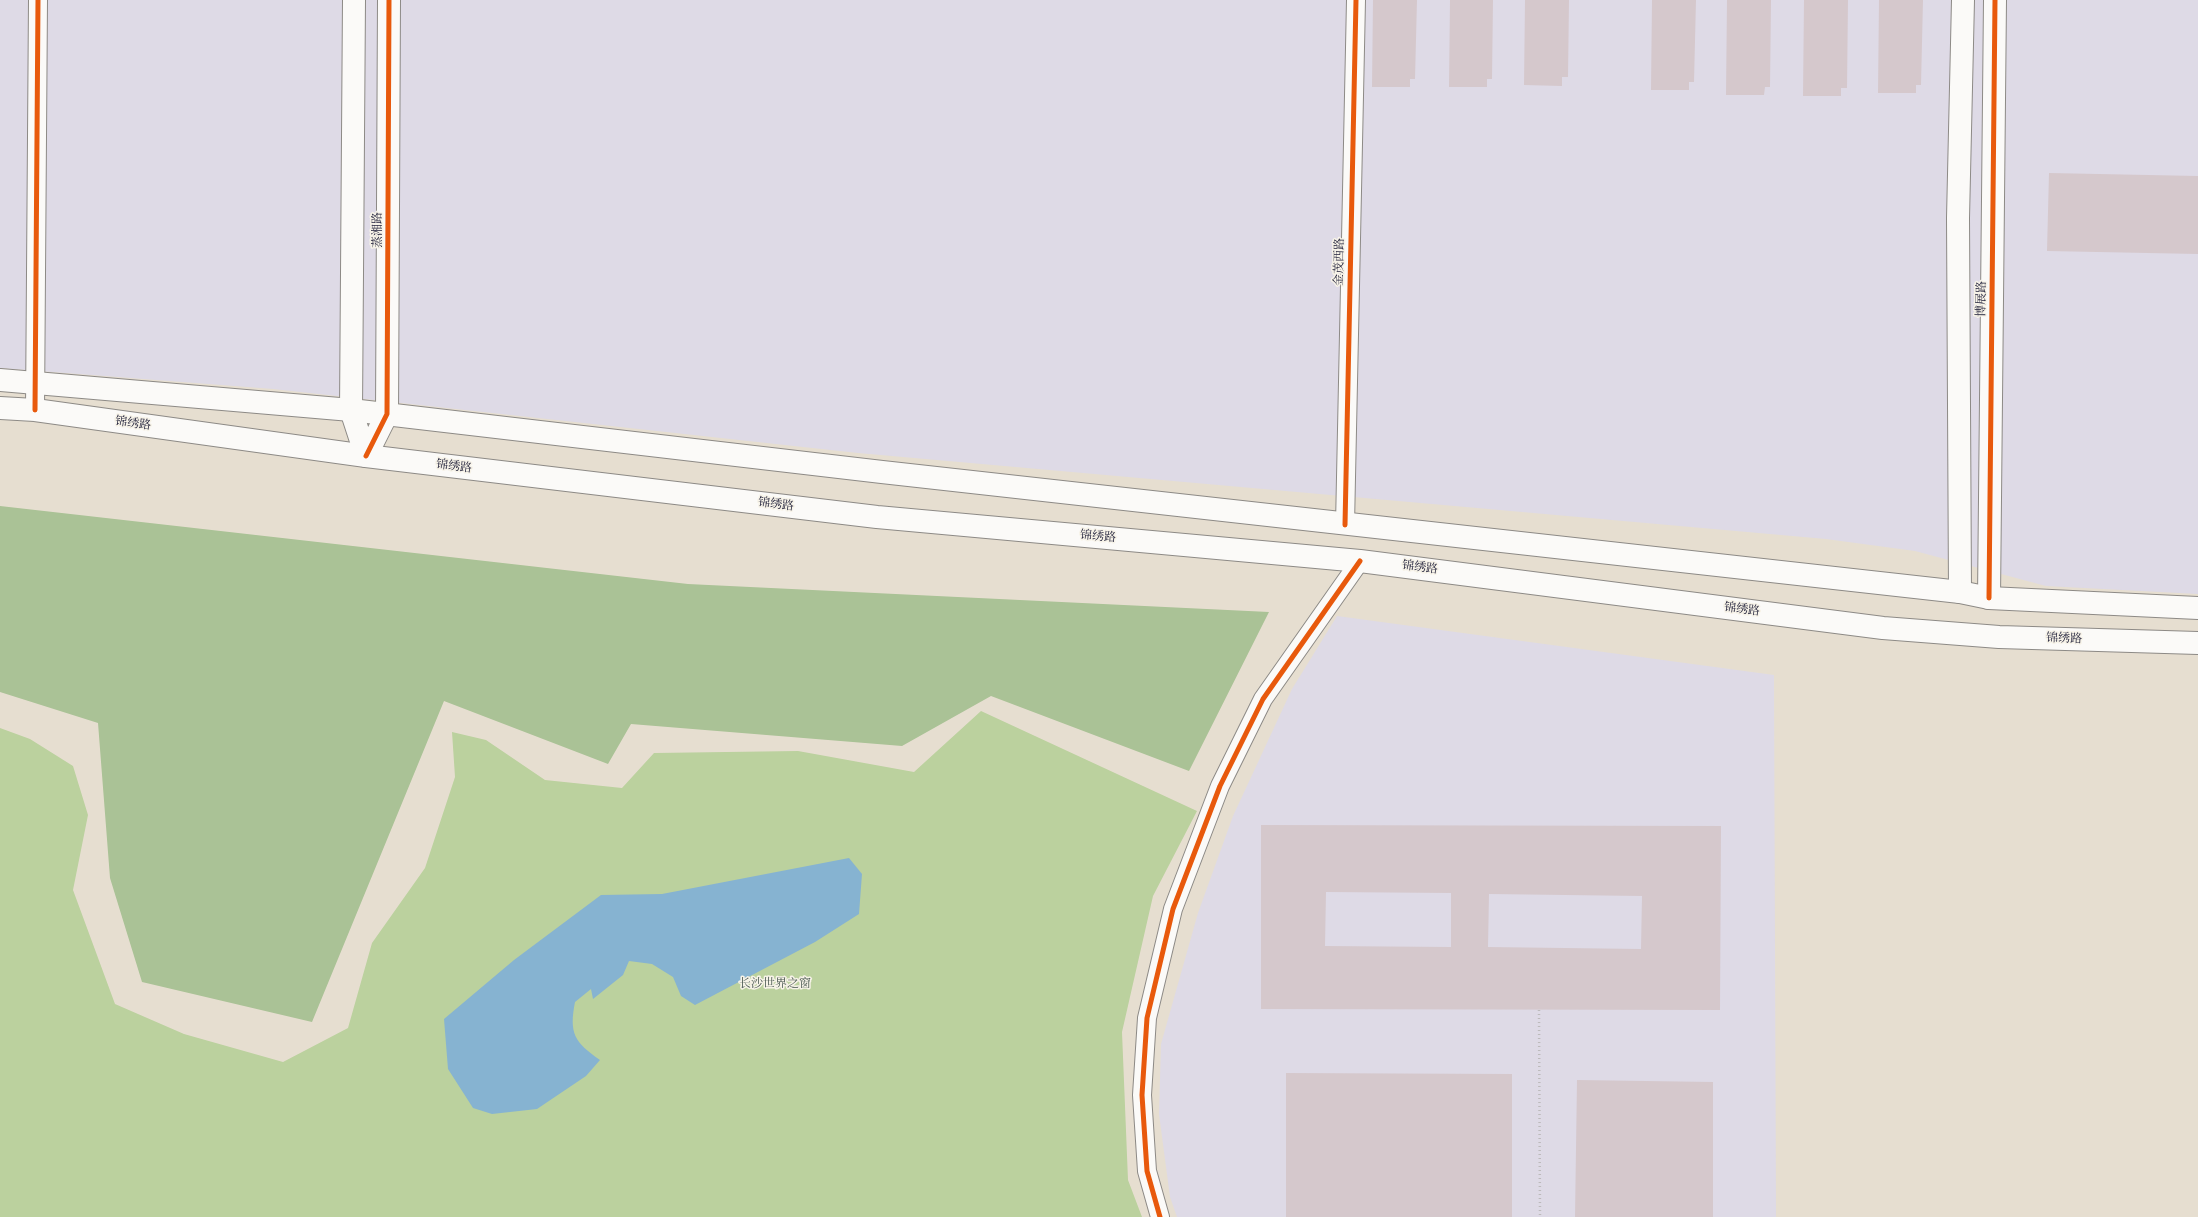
<!DOCTYPE html>
<meta charset="utf-8">
<style>
body{margin:0}
canvas{display:block;background:#e6ded0}
</style>
<canvas width="2198" height="1217"></canvas>
<script>
const g = document.querySelector('canvas').getContext('2d');
g.lineJoin = 'round';
function fillPath(path, color) { g.fillStyle = color; g.fill(path, 'evenodd'); }
function trace(path, color, width, dash) { g.strokeStyle = color; g.lineWidth = width; g.lineCap = dash ? 'butt' : 'round'; g.setLineDash(dash || []); g.stroke(path); }
function write(font, color, halo, rows, align = 'center') {
  g.font = font + ' Cardo,"Noto Serif SC",serif'; g.lineWidth = 3; g.setLineDash([]); g.textBaseline = 'middle'; g.strokeStyle = halo; g.fillStyle = color; for (const [text, x, y, turn = 0] of rows) {
    g.save(); g.translate(x, y); g.rotate((+turn || 0) * Math.PI / 180); g.textAlign = isNaN(turn) ? turn : align; if (halo) g.strokeText(text, 0, 0); g.fillText(text, 0, 0); g.restore();
  }
}
fillPath(new Path2D(`
 M 0,0 L 2198,0 L 2198,594 L 2046,586 L 1915,551 L 1826,539 L 858,453 L 273,389 L 0,368 Z
 M 1337,616 L 1774,675 L 1776,1217 L 1177,1217 L 1170,1197 L 1159,1114 L 1161,1044 L 1198,913 L 1233,816 L 1292,689 Z`), '#dedae6');
fillPath(new Path2D(`
 M 981,711 L 1197,811 L 1153,896 L 1122,1032 L 1128,1180 L 1142,1217 L 0,1217 L 0,728 L 30,739 L 73,766 L 88,815 L 73,890 L 115,1004 L 184,1034 L 283,1062 L 348,1028 L 372,943 L 425,868 L 455,777 L 452,732 L 486,740 L 545,780 L 622,788 L 654,753 L 798,751 L 914,772 Z`), '#bbd19e');
fillPath(new Path2D(`
 M 0,506 L 688,584 L 1269,612 L 1189,771 L 991,696 L 902,746 L 631,724 L 608,764 L 444,701 L 312,1022 L 142,982 L 110,878 L 98,723 L 0,692 Z`), '#aac296');
fillPath(new Path2D(`
 M 849,858 L 862,874 L 859,914 L 815,942 L 695,1005 L 681,996 L 673,977 L 652,964 L 629,961 L 623,975 L 593,999 L 591,989 L 575,1002 C 569,1033 574,1042 600,1060 L 586,1076 L 537,1109 L 492,1114 L 473,1108 L 448,1069 L 444,1019 L 514,960 L 601,895 L 662,894 Z`), '#86b3d1');
fillPath(new Path2D(`
 M 1373,0 L 1417,0 L 1415,79 L 1410,79 L 1410,87 L 1372,87 Z
 M 1450,0 L 1493,0 L 1492,79 L 1487,79 L 1487,87 L 1449,87 Z
 M 1525,0 L 1569,0 L 1568,77 L 1562,77 L 1562,86 L 1524,85 Z
 M 1652,0 L 1696,0 L 1694,82 L 1689,82 L 1689,90 L 1651,90 Z
 M 1727,0 L 1771,0 L 1770,87 L 1765,87 L 1764,95 L 1726,95 Z
 M 1804,0 L 1848,0 L 1847,88 L 1841,88 L 1841,96 L 1803,96 Z
 M 1879,0 L 1923,0 L 1921,85 L 1916,85 L 1916,93 L 1878,93 Z
 M 2049,173 L 2198,176 L 2198,254 L 2047,251 Z
 M 1261,825 L 1721,826 L 1720,1010 L 1261,1009 ZM 1326,892 L 1451,893 L 1451,947 L 1325,946 ZM 1489,894 L 1642,896 L 1641,949 L 1488,947 Z
 M 1286,1073 L 1512,1074 L 1512,1217 L 1286,1217 Z
 M 1577,1080 L 1713,1082 L 1713,1217 L 1575,1217 Z`), '#d5c8cc');
const minor = new Path2D(`
 M 35,410 L 38,0
 M 1345,525 L 1356,0
 M 1160,1217 L 1147,1171 L 1142,1095 L 1147,1018 L 1173,909 L 1220,786 L 1263,699 L 1360,561`);
const tertiary = new Path2D(`
 M 354,0 L 351,410 L 366,456
 M 366,456 L 387,414 L 389,0
 M 1960,592 L 1958,218 L 1963,0
 M 1989,598 L 1995,0`);
const secondary = new Path2D(`
 M 0,380 L 351,410 L 882,472 L 1960,592 L 1989,598 L 2198,608
 M 0,408 L 35,410 L 366,456 L 877,517 L 1360,561 L 1883,628 L 1999,637 L 2198,643`);
trace(minor, '#8d8a86', 20);
trace(tertiary, '#8d8a86', 24);
trace(secondary, '#8d8a86', 24);
trace(new Path2D(`
 M 1539,1010 L 1540,1217`), '#bcbabb', 2.5, [1, 3]);
trace(minor, '#fbfaf8', 18);
trace(tertiary, '#fbfaf8', 22);
trace(secondary, '#fbfaf8', 22);
trace(new Path2D(`
 M 35,410 L 38,0
 M 366,456 L 387,414 L 389,0
 M 1345,525 L 1356,0
 M 1989,598 L 1995,0
 M 1160,1217 L 1147,1171 L 1142,1095 L 1147,1018 L 1173,909 L 1220,786 L 1263,699 L 1360,561`), '#e8590c', 5);
write('12px', '#22223b', '#f7f3e8', [
 ["蒸湘路",378,230,-90],
 ["金茂西路",1340,262,-89],
 ["博展路",1982,299,-89],
 ["锦绣路",133,424,8],
 ["锦绣路",454,467,7],
 ["锦绣路",776,505,7],
 ["锦绣路",1098,537,5],
 ["锦绣路",1420,568,7],
 ["锦绣路",1742,610,7],
 ["锦绣路",2064,639,2]
]);
write('12px', '#45544d', '#f7f3e8', [
 ["长沙世界之窗",775,984]
]);
</script>
